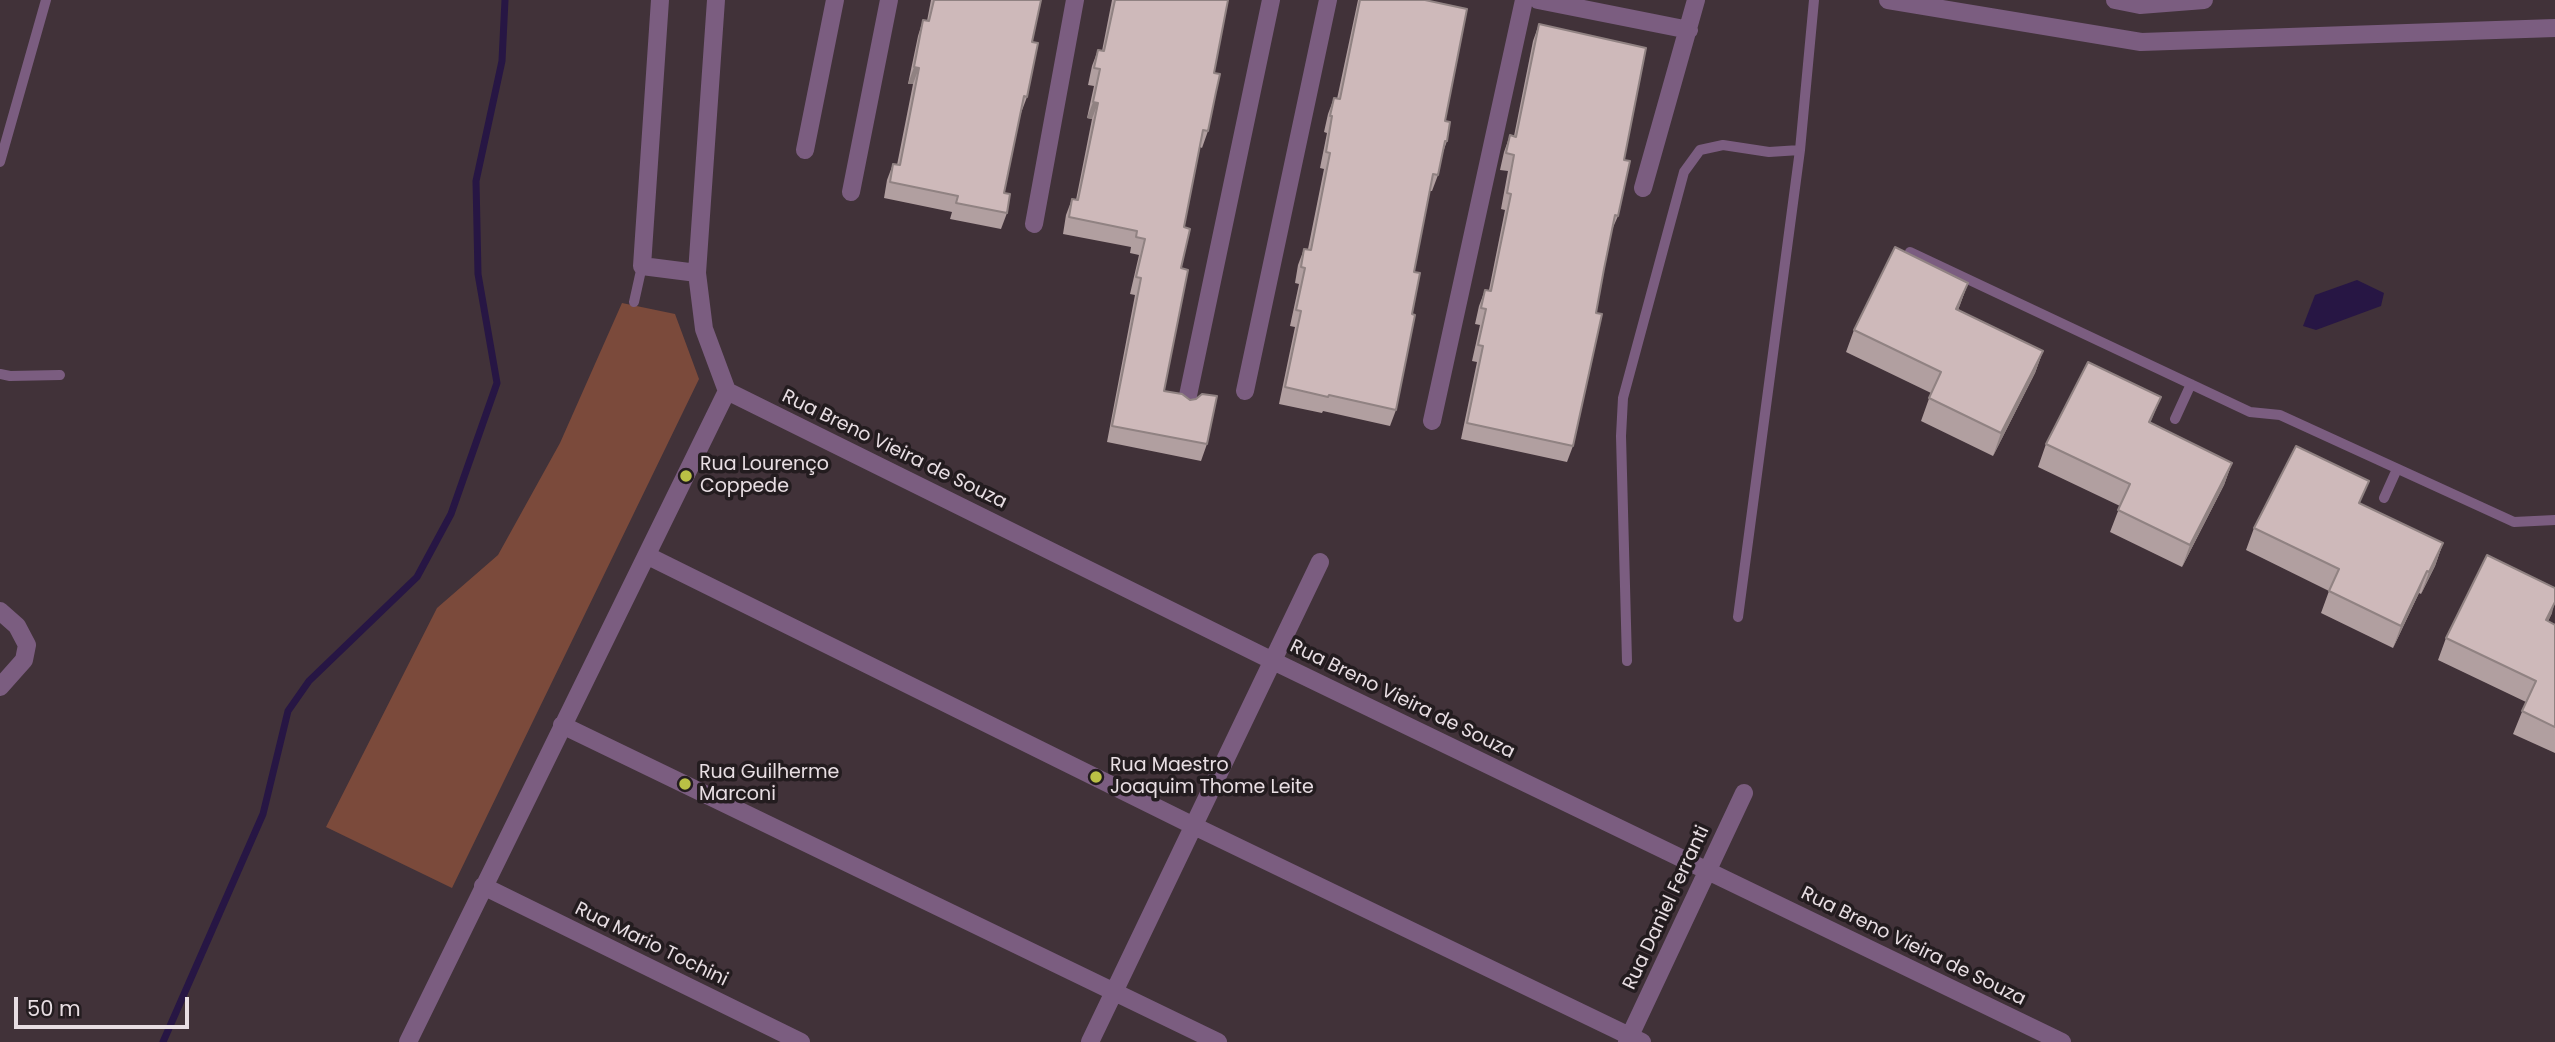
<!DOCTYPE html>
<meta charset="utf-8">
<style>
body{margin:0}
#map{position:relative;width:2555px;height:1042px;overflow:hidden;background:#413239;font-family:Poppins,sans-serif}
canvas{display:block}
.scale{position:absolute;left:14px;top:997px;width:175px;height:32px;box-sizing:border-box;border:4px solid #e8dee3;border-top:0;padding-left:9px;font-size:21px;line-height:24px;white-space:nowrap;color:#e8dee3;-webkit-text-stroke:5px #231c1f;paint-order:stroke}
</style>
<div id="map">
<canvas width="2555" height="1042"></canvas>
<div class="scale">50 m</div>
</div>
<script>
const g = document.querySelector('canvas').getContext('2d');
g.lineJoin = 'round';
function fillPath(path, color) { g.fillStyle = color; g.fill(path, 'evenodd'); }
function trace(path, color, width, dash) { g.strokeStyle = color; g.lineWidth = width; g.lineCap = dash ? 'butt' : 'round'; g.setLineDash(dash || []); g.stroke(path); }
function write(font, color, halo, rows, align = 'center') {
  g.font = font + ' Poppins,sans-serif'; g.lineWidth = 7; g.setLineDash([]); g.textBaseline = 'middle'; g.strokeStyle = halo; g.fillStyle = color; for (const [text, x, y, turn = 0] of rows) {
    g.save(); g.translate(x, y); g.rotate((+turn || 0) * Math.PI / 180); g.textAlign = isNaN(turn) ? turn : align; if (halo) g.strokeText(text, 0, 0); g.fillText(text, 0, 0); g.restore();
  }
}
fillPath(new Path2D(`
 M 622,303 L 675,314 L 699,379 L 452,888 L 326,827 L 437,608 L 498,555 L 560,443 Z`), '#7b4a3b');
fillPath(new Path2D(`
 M 2357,280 L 2384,293 L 2381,306 L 2316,330 L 2303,326 L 2315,295 Z`), '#271644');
trace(new Path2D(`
 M 163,1042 L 263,814 L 288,711 L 309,681 L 417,577 L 451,514 L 497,383 L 478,274 L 476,181 L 502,61 L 505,0`), '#271644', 7);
trace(new Path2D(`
 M 0,162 L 46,0
 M 1910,252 L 2250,412 L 2280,415 L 2514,522 L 2555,520
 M 634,302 L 642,266
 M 0,374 L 10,376 L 60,375
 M 2175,419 L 2191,384
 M 2384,498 L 2397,469
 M 1738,617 L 1800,150 L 1814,0
 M 1627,661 L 1621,436 L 1623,398 L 1684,172 L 1700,150 L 1723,145 L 1769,152 L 1800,150`), '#7b5d80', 10);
trace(new Path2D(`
 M 660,0 L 642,266 L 697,273
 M 716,0 L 697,273 L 704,329 L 727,391
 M 1538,0 L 1689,30
 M 1888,0 L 2141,42 L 2555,28
 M 2115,0 L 2140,5 L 2204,0
 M 805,150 L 835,0
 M 1643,188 L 1696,0
 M 851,192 L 889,0
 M 1034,224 L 1075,0
 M 727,391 L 1273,661 L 2062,1042
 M 1245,391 L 1328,0
 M 1186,405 L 1271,0
 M 1432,421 L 1524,0
 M 648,556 L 1194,826 L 1642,1042
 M 0,611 L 17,626 L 27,645 L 24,660 L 0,687
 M 562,725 L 1218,1042
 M 483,886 L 801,1042
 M 408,1042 L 727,391
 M 1090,1042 L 1320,562
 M 1627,1042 L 1744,793`), '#7b5d80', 18);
fillPath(new Path2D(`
 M 931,0 L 1041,0 L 1032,42 L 1027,97 L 1021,113 L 1020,113 L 1004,193 L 1007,213 L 1001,229 L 950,219 L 952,212 L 884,198 L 887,180 L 893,164 L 897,165 L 913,84 L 908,84 L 918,36 L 923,20 L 927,21 Z
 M 1112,0 L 1228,0 L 1214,73 L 1208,131 L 1202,148 L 1200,147 L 1184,227 L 1181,268 L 1164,391 L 1207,444 L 1201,461 L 1107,442 L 1135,295 L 1130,294 L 1139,255 L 1130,253 L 1131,247 L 1063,234 L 1066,215 L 1072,199 L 1076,200 L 1092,119 L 1087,118 L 1094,86 L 1088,85 L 1092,66 L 1098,50 L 1102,51 Z
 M 1358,0 L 1425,0 L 1445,121 L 1447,141 L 1442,155 L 1438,175 L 1432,191 L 1430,191 L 1414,272 L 1412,314 L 1396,410 L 1390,426 L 1323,411 L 1322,413 L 1279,404 L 1295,327 L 1290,326 L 1299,284 L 1295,283 L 1298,265 L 1304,249 L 1308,249 L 1324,169 L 1320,168 L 1327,133 L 1324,132 L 1328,114 L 1334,98 L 1337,99 Z
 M 1539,24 L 1624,160 L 1618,216 L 1611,232 L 1596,313 L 1573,446 L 1567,462 L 1461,439 L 1477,362 L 1472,361 L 1480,325 L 1475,324 L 1479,306 L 1485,290 L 1489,290 L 1505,210 L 1501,209 L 1508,171 L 1500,170 L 1504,152 L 1510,135 L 1514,136 L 1533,41 Z
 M 1968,283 L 1958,310 L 2043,351 L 2035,373 L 1993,456 L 1921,421 L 1931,393 L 1846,352 L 1854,330 Z
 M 2151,423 L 2232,463 L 2224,485 L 2182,567 L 2110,532 L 2120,506 L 2038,467 L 2046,444 Z
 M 2360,504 L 2443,543 L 2435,566 L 2421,594 L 2419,593 L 2393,648 L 2321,613 L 2329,591 L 2246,550 L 2254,528 Z
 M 2552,613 L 2548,621 L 2555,625 L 2555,753 L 2513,734 L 2526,702 L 2438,660 L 2446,638 Z`), '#b19fa0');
fillPath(new Path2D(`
 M 914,67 L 919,68 L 913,84 L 908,84 Z
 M 1093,102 L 1098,103 L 1092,119 L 1087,118 Z
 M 1968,283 L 1960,305 L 1948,331 L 1956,309 Z
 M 2043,351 L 2035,373 L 1993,456 L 2001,433 Z
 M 2161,397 L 2152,419 L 2141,445 L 2149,422 Z
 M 2232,463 L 2224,485 L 2182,567 L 2190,545 Z
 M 2443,543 L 2435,566 L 2421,594 L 2429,572 Z
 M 2427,571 L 2419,593 L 2393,648 L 2401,626 Z
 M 2555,602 L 2552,613 L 2538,643 L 2546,620 Z`), '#908282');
const building = new Path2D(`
 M 934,0 L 1041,0 L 1032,42 L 1038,43 L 1027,97 L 1024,96 L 1004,193 L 1010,194 L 1007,213 L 956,203 L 958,196 L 890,182 L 893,164 L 900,165 L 919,68 L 914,67 L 923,20 L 929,21 Z
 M 1115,0 L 1228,0 L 1214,73 L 1220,74 L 1216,92 L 1208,131 L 1203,130 L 1184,227 L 1190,229 L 1181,268 L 1188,270 L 1164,391 L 1182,394 L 1190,400 L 1196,399 L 1202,394 L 1217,396 L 1207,444 L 1112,426 L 1141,278 L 1136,277 L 1145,239 L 1136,237 L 1137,231 L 1069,217 L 1072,199 L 1078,200 L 1098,103 L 1093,102 L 1100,69 L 1094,68 L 1098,50 L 1104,51 Z
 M 1360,0 L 1425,0 L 1467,9 L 1445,121 L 1450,122 L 1447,141 L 1445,141 L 1438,175 L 1433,174 L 1414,272 L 1420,273 L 1412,314 L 1415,315 L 1396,410 L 1329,395 L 1328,397 L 1285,387 L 1301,311 L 1296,310 L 1305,268 L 1301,267 L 1304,249 L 1311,250 L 1330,153 L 1326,152 L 1332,116 L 1330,116 L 1334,98 L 1340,99 Z
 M 1539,24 L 1646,48 L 1624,160 L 1630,161 L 1618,216 L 1615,215 L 1604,269 L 1596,313 L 1602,314 L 1573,446 L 1467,423 L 1483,346 L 1478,345 L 1486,309 L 1481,308 L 1485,290 L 1491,291 L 1511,194 L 1507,193 L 1514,155 L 1506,153 L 1510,135 L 1516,137 Z
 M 1895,247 L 1968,283 L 1956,309 L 2043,351 L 2001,433 L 1929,398 L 1941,372 L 1854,330 Z
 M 2088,362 L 2161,397 L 2149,422 L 2232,463 L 2190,545 L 2118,510 L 2130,484 L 2046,444 Z
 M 2296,446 L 2369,481 L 2359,503 L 2443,543 L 2429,572 L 2427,571 L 2401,626 L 2329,591 L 2339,569 L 2254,528 Z
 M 2487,555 L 2555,588 L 2555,602 L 2546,620 L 2555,625 L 2555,727 L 2522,711 L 2536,681 L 2446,638 Z`);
fillPath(building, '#ceb9ba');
trace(building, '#908282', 2);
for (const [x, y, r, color] of [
 [686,476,7,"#bac045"],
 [1096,777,7,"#bac045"],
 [685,784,7,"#bac045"]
]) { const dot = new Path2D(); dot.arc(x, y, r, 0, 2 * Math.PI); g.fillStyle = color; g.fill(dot); trace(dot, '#231c1f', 2.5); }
write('19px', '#e8dee3', '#231c1f', [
 ["Rua Breno Vieira de Souza",894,450,26],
 ["Rua Breno Vieira de Souza",1402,700,26],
 ["Rua Daniel Ferranti",1667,908,-65],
 ["Rua Mario Tochini",651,945,26],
 ["Rua Breno Vieira de Souza",1913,947,26]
]);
write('19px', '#e8dee3', '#231c1f', [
 ["Rua Lourenço",700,465],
 ["Coppede",700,487],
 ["Rua Maestro",1110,766],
 ["Joaquim Thome Leite",1110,788],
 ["Rua Guilherme",699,773],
 ["Marconi",699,795]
], 'left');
</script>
